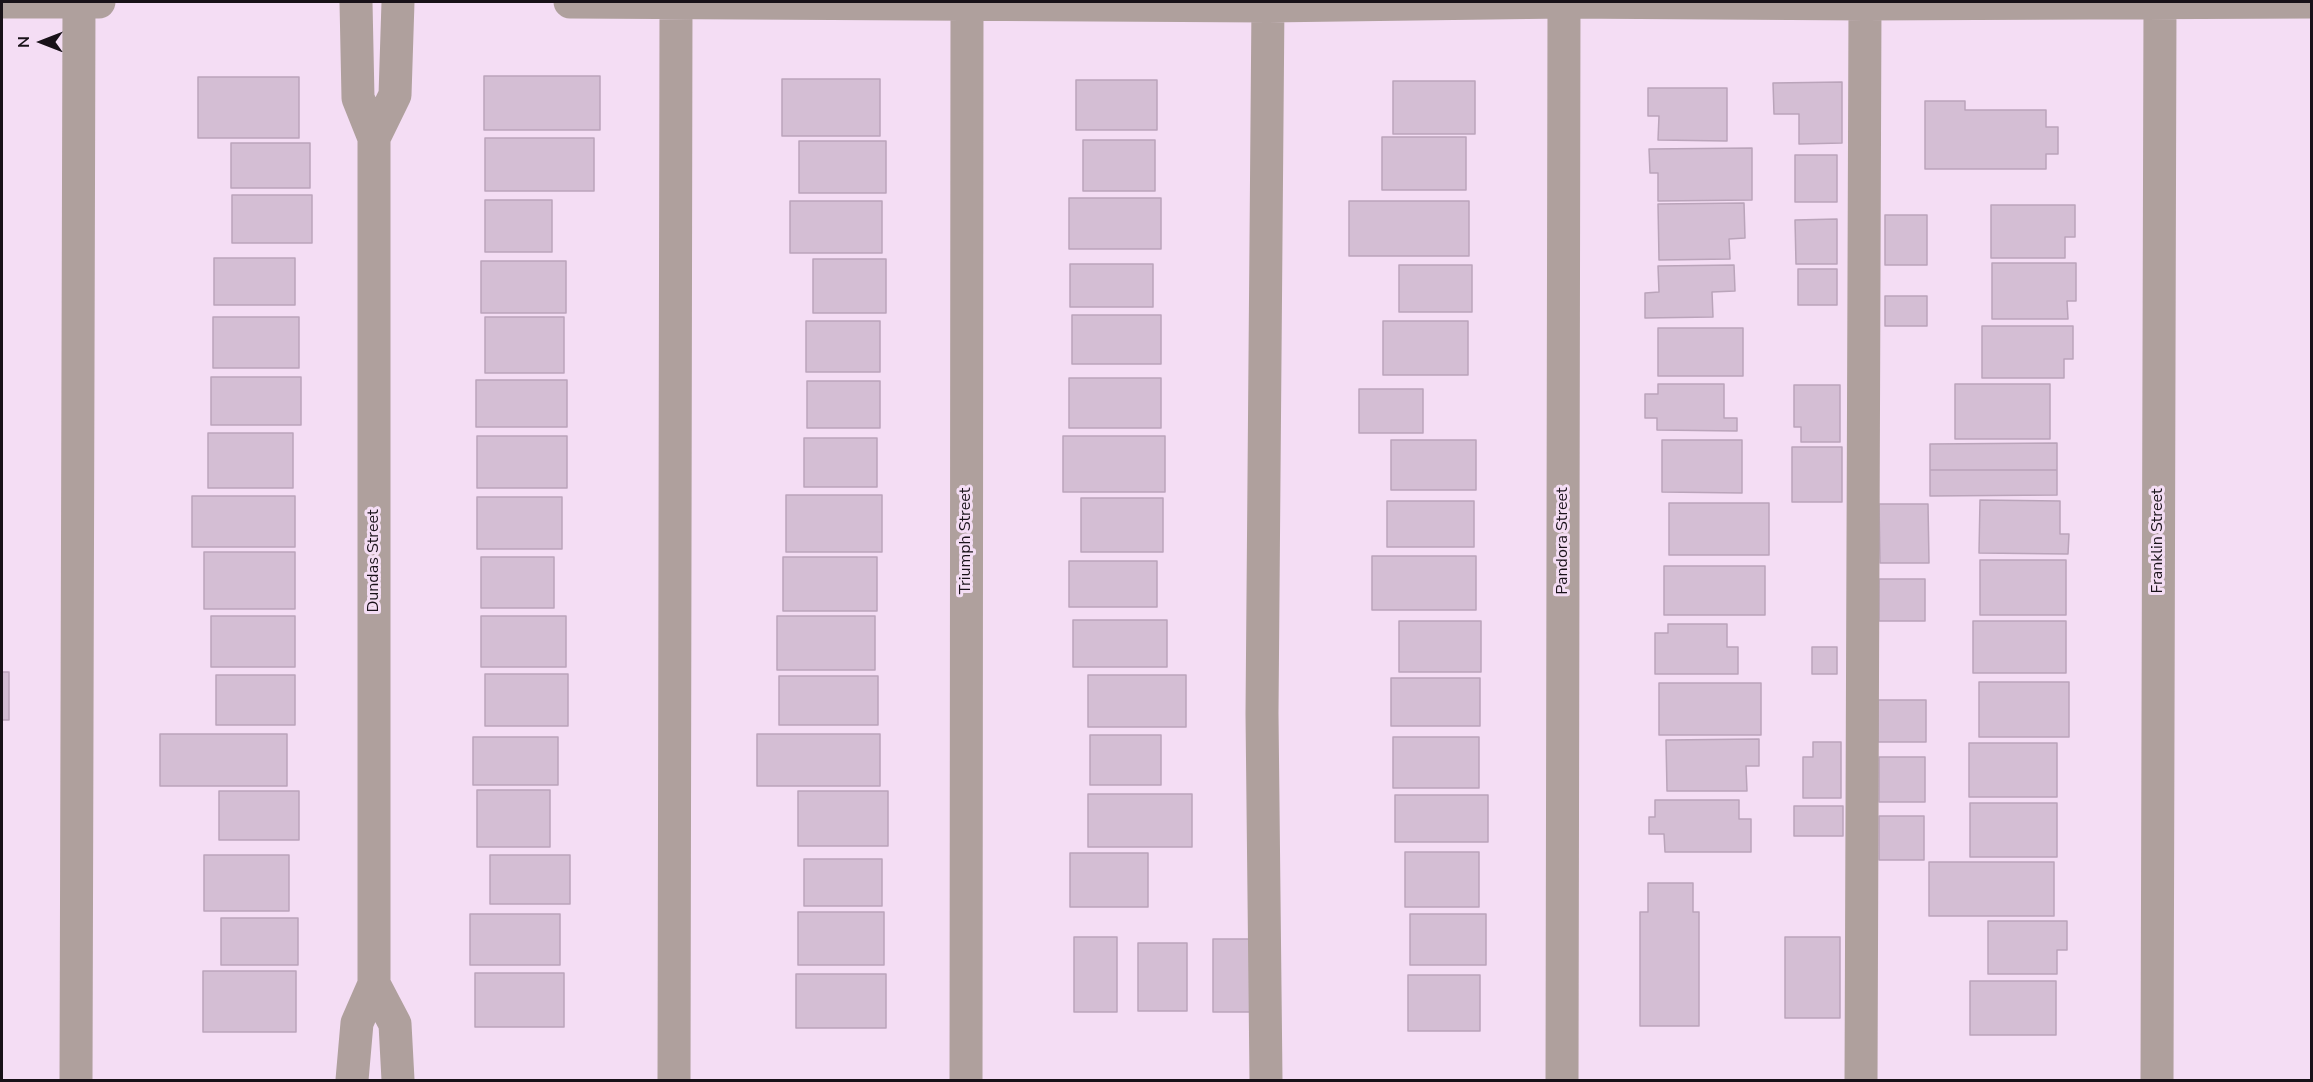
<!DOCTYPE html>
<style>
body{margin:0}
#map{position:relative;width:2313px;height:1082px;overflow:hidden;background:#f4ddf4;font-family:"Nunito Sans",sans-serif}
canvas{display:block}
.frame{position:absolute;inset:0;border:3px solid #181118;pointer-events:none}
.north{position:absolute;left:12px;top:12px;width:60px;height:60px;-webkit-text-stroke:4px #f4ddf4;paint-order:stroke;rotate:270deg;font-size:16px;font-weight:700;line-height:24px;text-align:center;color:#181118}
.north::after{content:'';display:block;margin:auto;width:21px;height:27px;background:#181118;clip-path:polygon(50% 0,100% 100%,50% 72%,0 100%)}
</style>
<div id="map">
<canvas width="2313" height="1082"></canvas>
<div class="frame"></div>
<div class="north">N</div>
</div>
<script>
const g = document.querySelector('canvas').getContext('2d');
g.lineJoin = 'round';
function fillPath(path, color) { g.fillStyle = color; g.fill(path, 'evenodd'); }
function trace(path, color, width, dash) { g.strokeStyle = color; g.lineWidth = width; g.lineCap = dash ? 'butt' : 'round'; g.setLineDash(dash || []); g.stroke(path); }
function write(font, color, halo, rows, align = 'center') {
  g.font = font + ' "Nunito Sans",sans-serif'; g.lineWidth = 6; g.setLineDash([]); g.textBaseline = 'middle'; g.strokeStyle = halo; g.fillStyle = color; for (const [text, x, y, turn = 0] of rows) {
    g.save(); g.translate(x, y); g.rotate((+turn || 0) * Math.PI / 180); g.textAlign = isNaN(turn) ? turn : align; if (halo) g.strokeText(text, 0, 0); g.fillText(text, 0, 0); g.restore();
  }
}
const building = new Path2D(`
 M 484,76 L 600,76 L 600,130 L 484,130 Z
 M 198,77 L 299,77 L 299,138 L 198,138 Z
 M 782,79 L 880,79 L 880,136 L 782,136 Z
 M 1076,80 L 1157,80 L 1157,130 L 1076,130 Z
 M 1393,81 L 1475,81 L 1475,134 L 1393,134 Z
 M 1842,82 L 1842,143 L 1799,144 L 1799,114 L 1774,114 L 1773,83 Z
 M 1648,88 L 1727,88 L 1727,141 L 1658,140 L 1659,116 L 1648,116 Z
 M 1925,101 L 1965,101 L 1965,110 L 2046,110 L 2046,127 L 2058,127 L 2058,154 L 2046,154 L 2046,169 L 1925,169 Z
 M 1382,137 L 1466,137 L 1466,190 L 1382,190 Z
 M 485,138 L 594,138 L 594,191 L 485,191 Z
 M 1083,140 L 1155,140 L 1155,191 L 1083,191 Z
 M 799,141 L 886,141 L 886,193 L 799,193 Z
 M 231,143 L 310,143 L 310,188 L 231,188 Z
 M 1752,148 L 1752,200 L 1658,201 L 1658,173 L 1650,173 L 1649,149 Z
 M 1795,155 L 1837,155 L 1837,202 L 1795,202 Z
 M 232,195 L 312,195 L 312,243 L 232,243 Z
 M 1069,198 L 1161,198 L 1161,249 L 1069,249 Z
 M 485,200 L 552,200 L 552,252 L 485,252 Z
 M 790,201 L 882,201 L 882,253 L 790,253 Z
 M 1349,201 L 1469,201 L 1469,256 L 1349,256 Z
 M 1744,203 L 1745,238 L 1729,239 L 1730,259 L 1659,260 L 1658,204 Z
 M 1991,205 L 2075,205 L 2075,237 L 2065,237 L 2065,258 L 1991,258 Z
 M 1885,215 L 1927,215 L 1927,265 L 1885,265 Z
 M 1837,219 L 1837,264 L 1796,264 L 1795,220 Z
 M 214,258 L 295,258 L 295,305 L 214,305 Z
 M 813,259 L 886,259 L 886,313 L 813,313 Z
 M 481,261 L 566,261 L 566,313 L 481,313 Z
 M 1992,263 L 2076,263 L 2076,301 L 2067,301 L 2068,319 L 1992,319 Z
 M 1070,264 L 1153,264 L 1153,307 L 1070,307 Z
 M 1399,265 L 1472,265 L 1472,312 L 1399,312 Z
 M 1734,265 L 1735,291 L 1712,292 L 1713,317 L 1645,318 L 1645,293 L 1659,292 L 1658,266 Z
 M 1798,269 L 1837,269 L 1837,305 L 1798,305 Z
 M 1885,296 L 1927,296 L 1927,326 L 1885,326 Z
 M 1072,315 L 1161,315 L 1161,364 L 1072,364 Z
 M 213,317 L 299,317 L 299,368 L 213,368 Z
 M 485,317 L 564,317 L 564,373 L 485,373 Z
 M 806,321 L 880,321 L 880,372 L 806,372 Z
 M 1383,321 L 1468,321 L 1468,375 L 1383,375 Z
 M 1982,326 L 2073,326 L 2073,359 L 2064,359 L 2064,378 L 1982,378 Z
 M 1658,328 L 1743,328 L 1743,376 L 1658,376 Z
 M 211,377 L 301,377 L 301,425 L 211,425 Z
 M 1069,378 L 1161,378 L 1161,428 L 1069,428 Z
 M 476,380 L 567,380 L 567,427 L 476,427 Z
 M 807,381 L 880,381 L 880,428 L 807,428 Z
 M 1658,384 L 1724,384 L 1724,418 L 1737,418 L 1737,431 L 1657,430 L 1657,418 L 1645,418 L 1645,394 L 1658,394 Z
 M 1955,384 L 2050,384 L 2050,439 L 1955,439 Z
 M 1794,385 L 1840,385 L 1840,442 L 1801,442 L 1801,427 L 1794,427 Z
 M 1359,389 L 1423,389 L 1423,433 L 1359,433 Z
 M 208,433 L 293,433 L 293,488 L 208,488 Z
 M 477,436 L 567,436 L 567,488 L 477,488 Z
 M 1063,436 L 1165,436 L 1165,492 L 1063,492 Z
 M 804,438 L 877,438 L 877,487 L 804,487 Z
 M 1391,440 L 1476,440 L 1476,490 L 1391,490 Z
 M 1662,440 L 1742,440 L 1742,493 L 1662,492 Z
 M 2057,443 L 2057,470 L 1930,470 L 1930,444 Z
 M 1792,447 L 1842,447 L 1842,502 L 1792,502 Z
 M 1930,470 L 2057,470 L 2057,495 L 1930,496 Z
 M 786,495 L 882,495 L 882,552 L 786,552 Z
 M 192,496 L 295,496 L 295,547 L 192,547 Z
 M 477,497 L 562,497 L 562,549 L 477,549 Z
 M 1081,498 L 1163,498 L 1163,552 L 1081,552 Z
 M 1980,500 L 2060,501 L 2060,534 L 2069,534 L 2068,554 L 1979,553 Z
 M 1387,501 L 1474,501 L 1474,547 L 1387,547 Z
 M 1669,503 L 1769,503 L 1769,555 L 1669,555 Z
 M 1879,504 L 1928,504 L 1929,563 L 1880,563 Z
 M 204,552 L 295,552 L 295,609 L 204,609 Z
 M 1372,556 L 1476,556 L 1476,610 L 1372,610 Z
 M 481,557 L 554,557 L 554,608 L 481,608 Z
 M 783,557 L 877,557 L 877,611 L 783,611 Z
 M 1980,560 L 2066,560 L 2066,615 L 1980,615 Z
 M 1069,561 L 1157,561 L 1157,607 L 1069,607 Z
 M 1664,566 L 1765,566 L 1765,615 L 1664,615 Z
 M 1879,579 L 1925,579 L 1925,621 L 1879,621 Z
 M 211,616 L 295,616 L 295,667 L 211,667 Z
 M 481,616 L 566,616 L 566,667 L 481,667 Z
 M 777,616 L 875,616 L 875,670 L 777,670 Z
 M 1073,620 L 1167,620 L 1167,667 L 1073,667 Z
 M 1399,621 L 1481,621 L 1481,672 L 1399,672 Z
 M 1973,621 L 2066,621 L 2066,673 L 1973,673 Z
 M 1668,624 L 1727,624 L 1727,647 L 1738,647 L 1738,674 L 1655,674 L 1655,633 L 1668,633 Z
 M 1812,647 L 1837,647 L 1837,674 L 1812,674 Z
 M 2,672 L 9,672 L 9,720 L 2,720 Z
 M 485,674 L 568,674 L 568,726 L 485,726 Z
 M 216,675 L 295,675 L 295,725 L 216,725 Z
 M 1088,675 L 1186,675 L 1186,727 L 1088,727 Z
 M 779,676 L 878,676 L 878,725 L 779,725 Z
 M 1391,678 L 1480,678 L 1480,726 L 1391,726 Z
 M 1979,682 L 2069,682 L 2069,737 L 1979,737 Z
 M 1659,683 L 1761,683 L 1761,735 L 1659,735 Z
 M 1878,700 L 1926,700 L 1926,742 L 1878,742 Z
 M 160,734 L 287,734 L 287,786 L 160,786 Z
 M 757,734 L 880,734 L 880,786 L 757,786 Z
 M 1090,735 L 1161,735 L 1161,785 L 1090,785 Z
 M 473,737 L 558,737 L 558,785 L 473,785 Z
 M 1393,737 L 1479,737 L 1479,788 L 1393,788 Z
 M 1759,739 L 1759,766 L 1746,766 L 1747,791 L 1667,791 L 1666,740 Z
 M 1813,742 L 1841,742 L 1841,798 L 1803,798 L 1803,757 L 1813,757 Z
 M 1969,743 L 2057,743 L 2057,797 L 1969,797 Z
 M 1879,757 L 1925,757 L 1925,802 L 1879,802 Z
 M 477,790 L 550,790 L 550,847 L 477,847 Z
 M 219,791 L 299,791 L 299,840 L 219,840 Z
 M 798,791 L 888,791 L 888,846 L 798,846 Z
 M 1088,794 L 1192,794 L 1192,847 L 1088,847 Z
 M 1395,795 L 1488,795 L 1488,842 L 1395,842 Z
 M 1655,800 L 1739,800 L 1739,819 L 1751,819 L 1751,852 L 1665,852 L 1664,834 L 1649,834 L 1649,817 L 1655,817 Z
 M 1970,803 L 2057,803 L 2057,857 L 1970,857 Z
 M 1794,806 L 1843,806 L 1843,836 L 1794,836 Z
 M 1879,816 L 1924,816 L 1924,860 L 1879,860 Z
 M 1405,852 L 1479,852 L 1479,907 L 1405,907 Z
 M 1070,853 L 1148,853 L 1148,907 L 1070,907 Z
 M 204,855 L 289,855 L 289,911 L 204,911 Z
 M 490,855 L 570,855 L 570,904 L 490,904 Z
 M 804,859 L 882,859 L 882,906 L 804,906 Z
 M 1929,862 L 2054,862 L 2054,916 L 1929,916 Z
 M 1648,883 L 1693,883 L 1693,912 L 1699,912 L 1699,1026 L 1640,1026 L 1640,912 L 1648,912 Z
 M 798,912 L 884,912 L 884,965 L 798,965 Z
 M 470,914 L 560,914 L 560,965 L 470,965 Z
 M 1410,914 L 1486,914 L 1486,965 L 1410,965 Z
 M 221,918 L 298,918 L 298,965 L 221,965 Z
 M 1988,921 L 2067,921 L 2067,950 L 2057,950 L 2057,974 L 1988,974 Z
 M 1074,937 L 1117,937 L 1117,1012 L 1074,1012 Z
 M 1785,937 L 1840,937 L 1840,1018 L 1785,1018 Z
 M 1213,939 L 1259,939 L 1259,1012 L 1213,1012 Z
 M 1138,943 L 1187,943 L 1187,1011 L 1138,1011 Z
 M 203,971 L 296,971 L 296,1032 L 203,1032 Z
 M 475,973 L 564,973 L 564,1027 L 475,1027 Z
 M 796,974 L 886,974 L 886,1028 L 796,1028 Z
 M 1408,975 L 1480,975 L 1480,1031 L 1408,1031 Z
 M 1970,981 L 2056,981 L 2056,1035 L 1970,1035 Z`);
fillPath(building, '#d4bed4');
trace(building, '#baa4ba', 1.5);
trace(new Path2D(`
 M 2,2 L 99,2
 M 570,2 L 1268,6 L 1564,2 L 1865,4 L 2312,2
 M 374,138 L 395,95 L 398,2
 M 374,984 L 395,1024 L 398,1080
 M 76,1080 L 79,2
 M 352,1080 L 357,1023 L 374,984 L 374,138 L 358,98 L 356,2
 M 674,1080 L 676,2
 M 966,1080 L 967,2
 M 1266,1080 L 1262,713 L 1268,2
 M 1562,1080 L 1564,2
 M 1861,1080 L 1865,4
 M 2157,1080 L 2160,2`), '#afa09d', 33);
write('16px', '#181118', '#f4ddf4', [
 ["Triumph Street",966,541,-90],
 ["Pandora Street",1563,541,-90],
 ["Franklin Street",2158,541,-90],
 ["Dundas Street",374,561,-90]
]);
</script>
